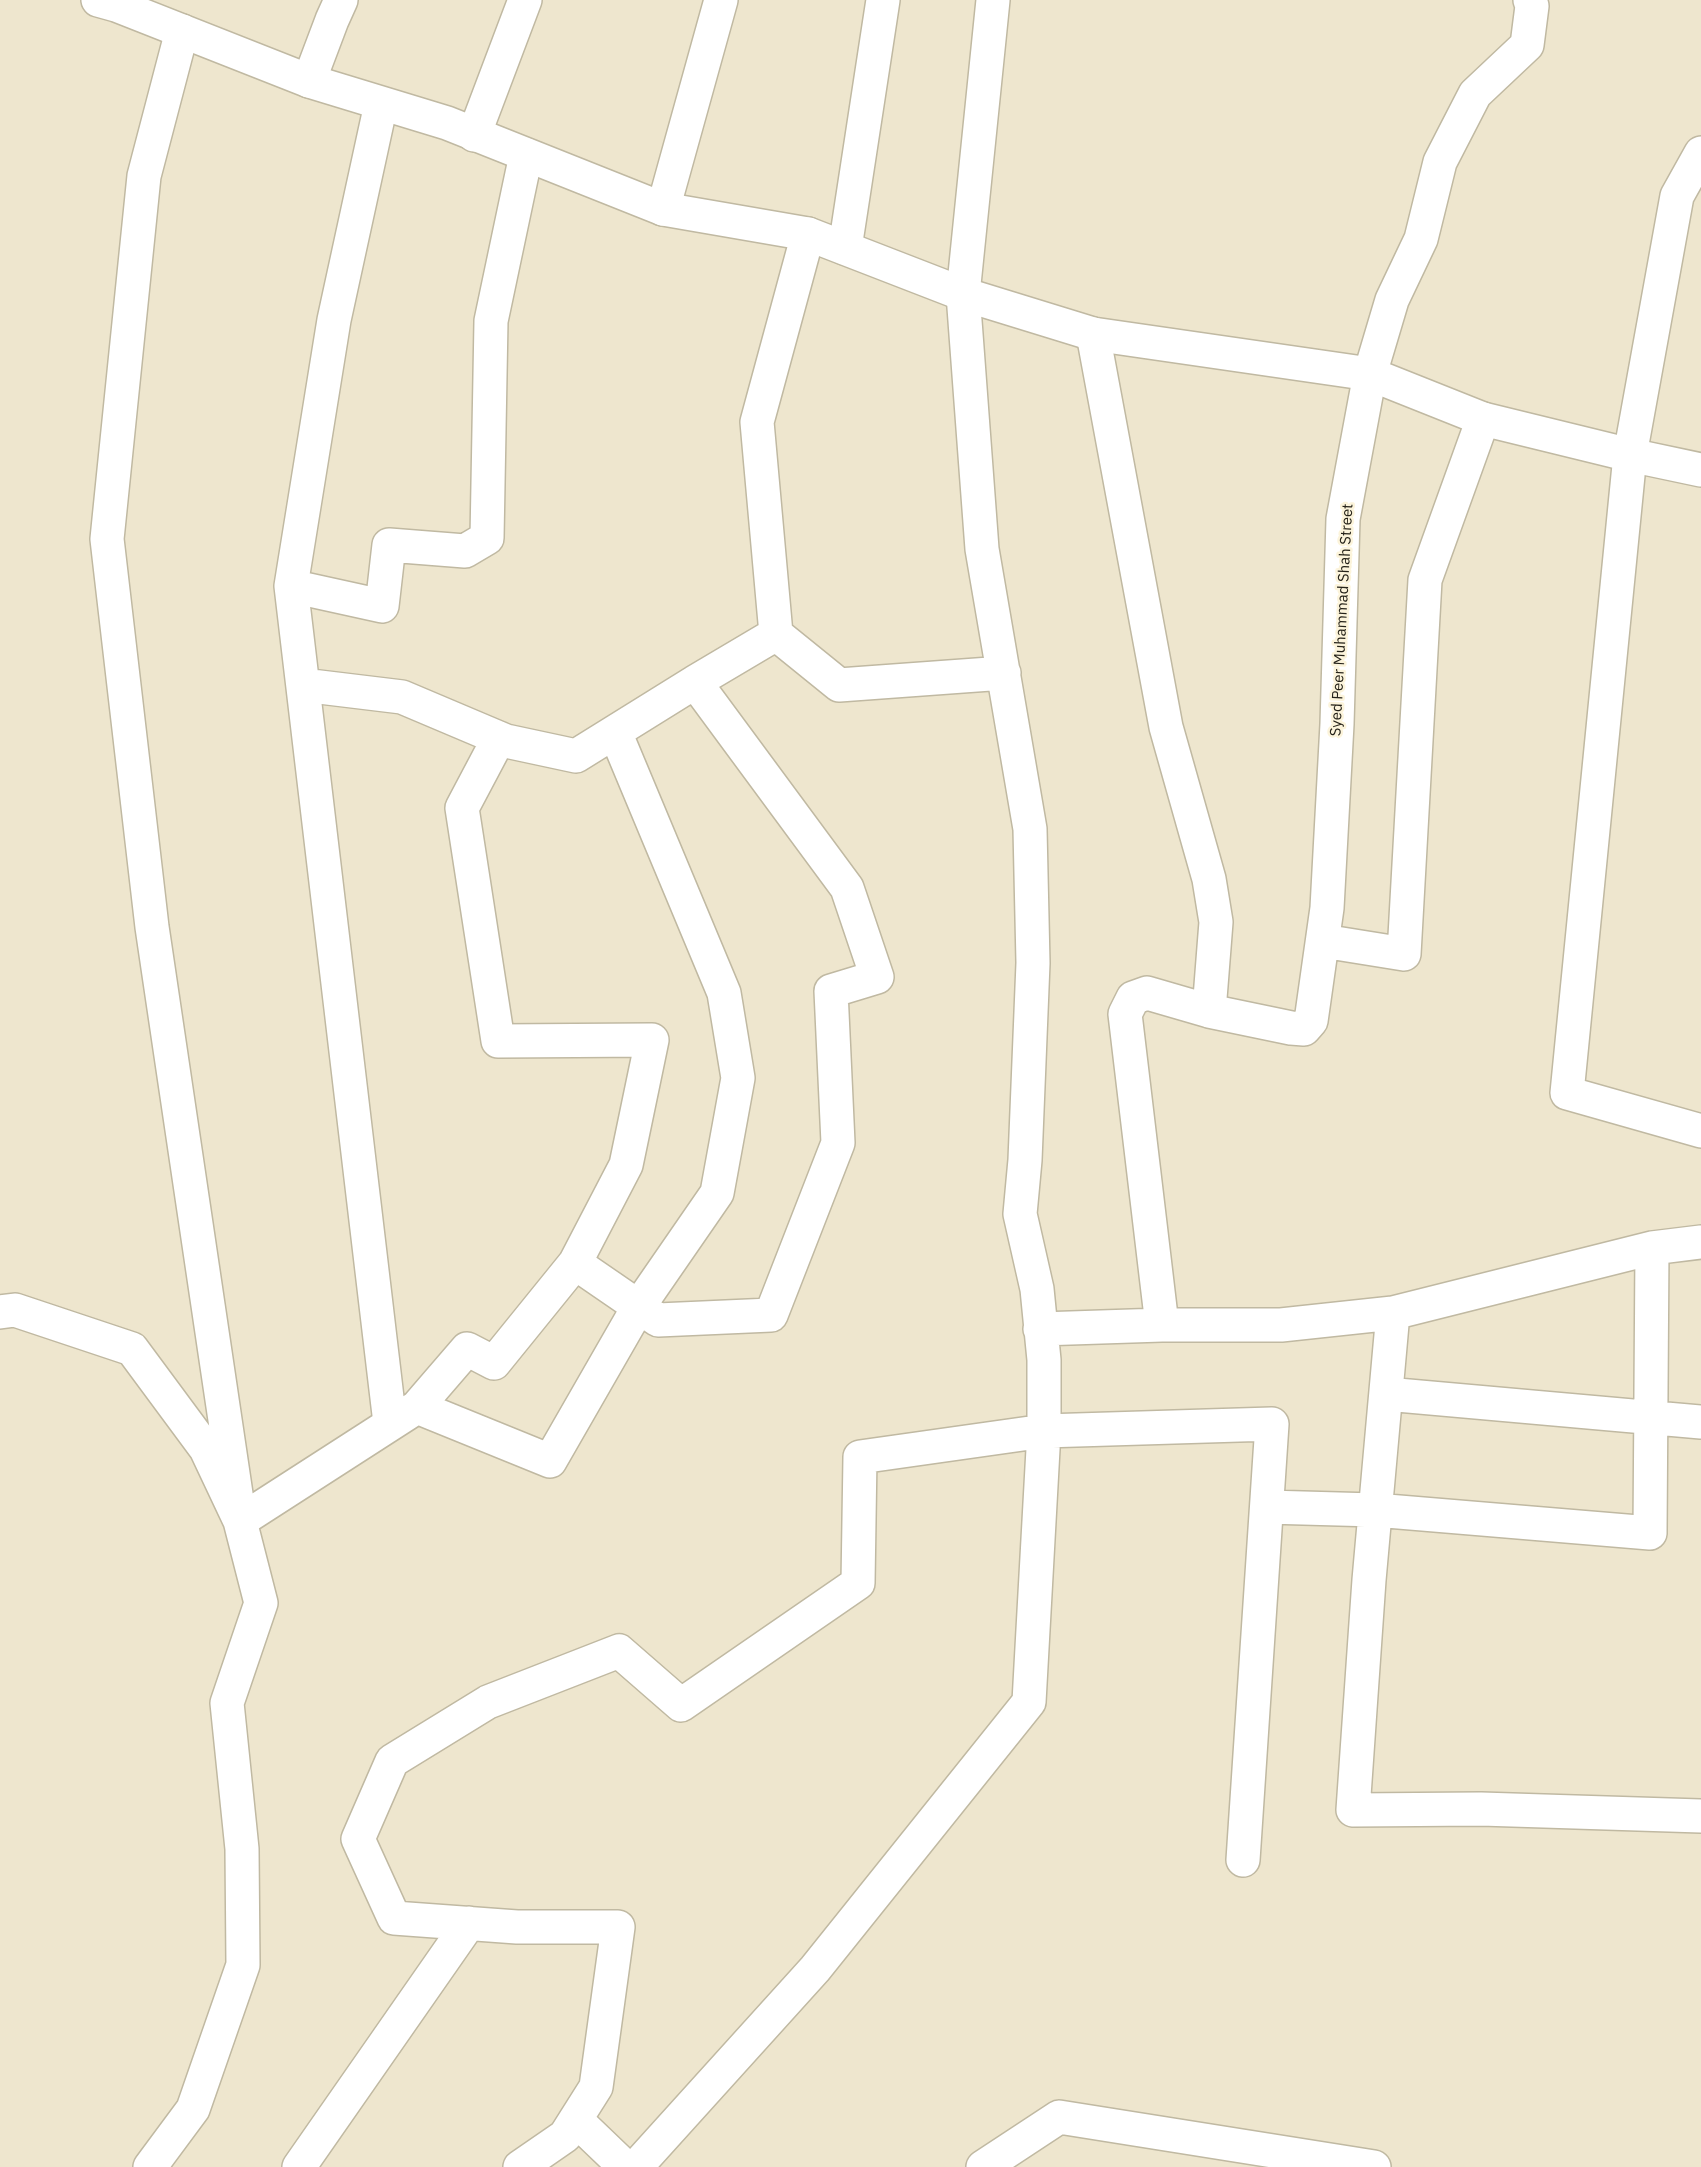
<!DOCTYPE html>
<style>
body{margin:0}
canvas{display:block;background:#eee6ce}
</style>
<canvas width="1701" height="2167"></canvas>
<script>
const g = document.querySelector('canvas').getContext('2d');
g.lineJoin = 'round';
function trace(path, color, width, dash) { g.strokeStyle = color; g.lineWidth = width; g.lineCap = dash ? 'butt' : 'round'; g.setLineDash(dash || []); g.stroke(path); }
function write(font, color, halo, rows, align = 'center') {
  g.font = font + ' "IBM Plex Sans",sans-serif'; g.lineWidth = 5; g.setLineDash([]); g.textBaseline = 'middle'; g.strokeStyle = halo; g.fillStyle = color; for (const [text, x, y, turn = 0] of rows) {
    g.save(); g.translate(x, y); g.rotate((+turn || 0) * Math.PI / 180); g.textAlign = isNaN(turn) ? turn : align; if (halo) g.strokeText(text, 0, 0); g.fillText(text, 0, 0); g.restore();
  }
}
const minor = new Path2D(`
 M 993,0 L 963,294 L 982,549 L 1030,829 L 1033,963 L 1025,1160 L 1020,1214 L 1037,1289 L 1044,1360 L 1044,1431 L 1272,1424 L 1243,1860
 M 182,31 L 144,176 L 107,539 L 152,927 L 240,1521 L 417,1407 L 467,1349 L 494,1363 L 575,1263 L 658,1320 L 771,1315 L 838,1143 L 831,991 L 877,977 L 847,888 L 695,682 L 776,634
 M 309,81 L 332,20 L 341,0
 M 381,104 L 334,320 L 291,586 L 390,1423
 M 474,135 L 525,0
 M 1701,153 L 1677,196 L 1630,455 L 1567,1093 L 1701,1131
 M 663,209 L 721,0
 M 808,234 L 757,422 L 776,634 L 839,685 L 1004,673
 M 845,248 L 883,0
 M 1093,334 L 1166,727 L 1209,879 L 1216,922 L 1209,1011
 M 291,586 L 382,606 L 389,545 L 465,551 L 487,538 L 491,321 L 526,155
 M 303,685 L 402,697 L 506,741 L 576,756 L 695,682
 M 499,738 L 462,808 L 498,1041 L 652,1040 L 626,1165 L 575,1263
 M 1323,941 L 1404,954 L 1425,580 L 1483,419
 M 0,1312 L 15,1310 L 132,1349 L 206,1449 L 240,1521 L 261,1603 L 227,1703 L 242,1849 L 243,1965 L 193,2109 L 150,2167
 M 1393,1313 L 1652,1248 L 1701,1242
 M 1162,1325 L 1125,1014 L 1133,998 L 1147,993 L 1209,1011 L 1291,1028 L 1304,1029 L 1311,1021 L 1327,908 L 1337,724 L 1343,519 L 1370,374 L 1392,300 L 1421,239 L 1440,162 L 1475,94 L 1527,45 L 1532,6 L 1530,0
 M 1040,1329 L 1162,1325 L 1281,1325 L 1393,1313 L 1369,1580 L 1353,1810 L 1481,1809 L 1701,1816
 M 1386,1394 L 1701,1422
 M 417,1407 L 550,1461 L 639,1306 L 717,1193 L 738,1078 L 724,993 L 615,732
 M 1267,1507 L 1375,1510 L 1650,1533 L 1652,1248
 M 576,2120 L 625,2167
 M 299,2167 L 469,1923
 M 520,2167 L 565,2136 L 596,2087 L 618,1927 L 517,1927 L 394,1918 L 358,1839 L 392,1761 L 488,1702 L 619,1651 L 681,1705 L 858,1583 L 860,1457 L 1044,1431 L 1029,1702 L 815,1969 L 636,2167
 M 983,2167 L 1059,2117 L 1374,2167`);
const tertiary = new Path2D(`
 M 98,0 L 116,5 L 309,81 L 447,123 L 663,209 L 808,234 L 963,294 L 1093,334 L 1370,374 L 1483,419 L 1630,455 L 1701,470`);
trace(minor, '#c0b9a2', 36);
trace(tertiary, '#c0b9a2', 36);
trace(minor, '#fff', 33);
trace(tertiary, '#fff', 33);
write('15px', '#252219', '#fcf4db', [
 ["Syed Peer Muhammad Shah Street",1342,620,-87]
]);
</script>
